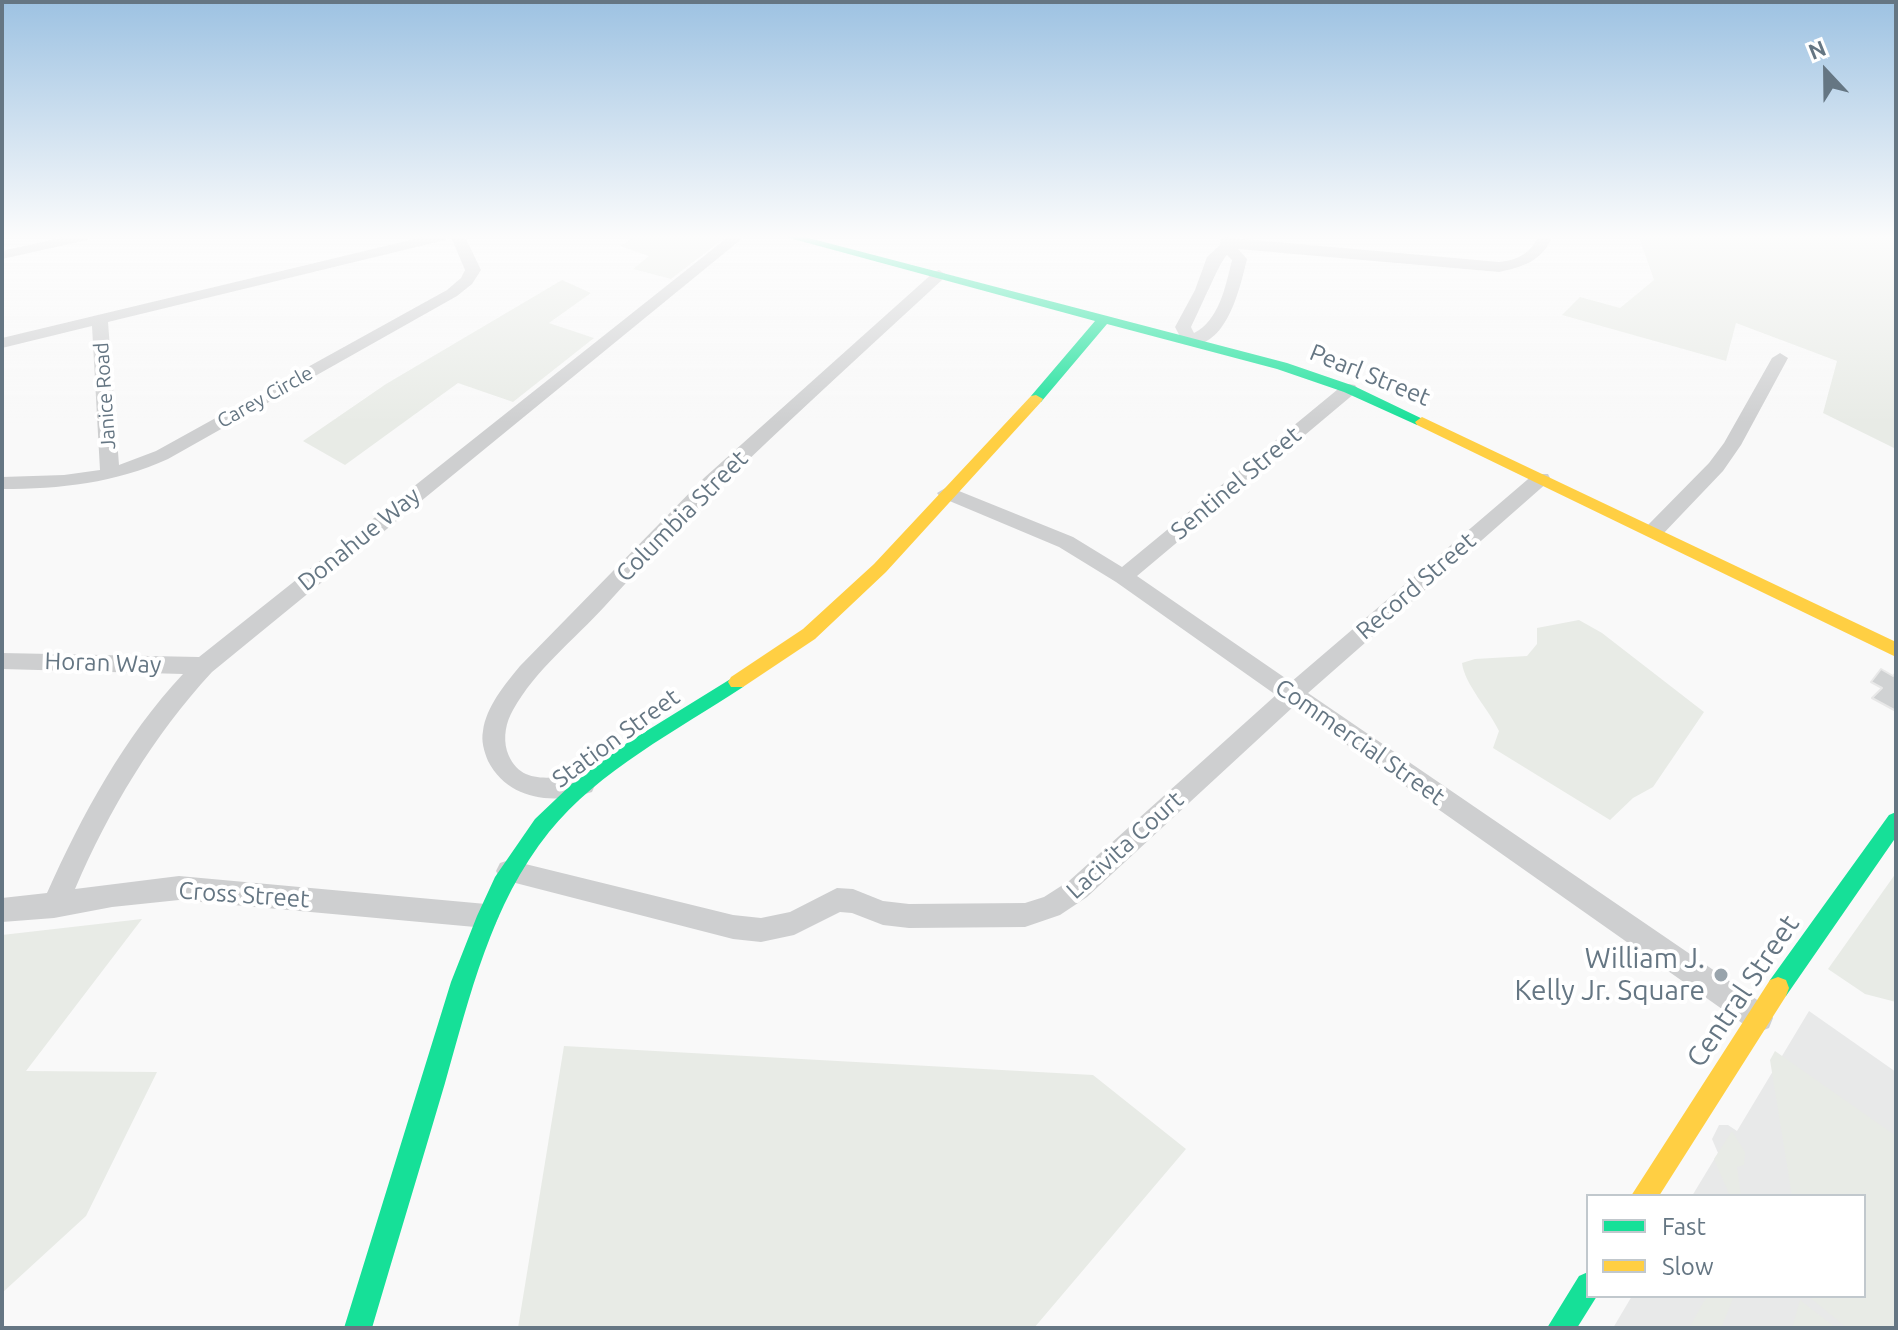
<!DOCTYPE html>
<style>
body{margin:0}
#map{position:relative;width:1898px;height:1330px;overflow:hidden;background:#f9f9f9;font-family:Ubuntu,sans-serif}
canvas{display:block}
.frame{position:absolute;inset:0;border:4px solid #657683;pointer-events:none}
.legend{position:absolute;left:1586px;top:1194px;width:280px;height:104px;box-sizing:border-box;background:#fff;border:2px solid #c1c8cd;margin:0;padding:10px 14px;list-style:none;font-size:24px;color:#657683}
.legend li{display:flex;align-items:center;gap:16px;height:40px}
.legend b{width:40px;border:2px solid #c1c8cd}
.north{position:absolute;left:1786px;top:32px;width:80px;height:80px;-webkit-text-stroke:6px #fff;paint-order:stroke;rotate:338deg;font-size:22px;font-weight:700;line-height:32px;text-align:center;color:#657683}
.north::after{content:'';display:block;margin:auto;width:28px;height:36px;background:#657683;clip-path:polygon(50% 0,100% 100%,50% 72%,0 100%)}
</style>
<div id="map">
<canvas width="1898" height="1330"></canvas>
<div class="frame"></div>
<ul class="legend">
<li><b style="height:10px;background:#16e098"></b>Fast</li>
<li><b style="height:10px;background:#ffcf43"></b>Slow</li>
</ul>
<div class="north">N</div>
</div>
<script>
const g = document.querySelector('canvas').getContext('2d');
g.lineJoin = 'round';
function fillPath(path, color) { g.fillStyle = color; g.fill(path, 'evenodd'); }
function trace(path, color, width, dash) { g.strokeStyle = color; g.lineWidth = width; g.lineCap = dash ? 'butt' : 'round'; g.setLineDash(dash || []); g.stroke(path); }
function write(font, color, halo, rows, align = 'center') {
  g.font = font + ' Ubuntu,sans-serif'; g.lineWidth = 8; g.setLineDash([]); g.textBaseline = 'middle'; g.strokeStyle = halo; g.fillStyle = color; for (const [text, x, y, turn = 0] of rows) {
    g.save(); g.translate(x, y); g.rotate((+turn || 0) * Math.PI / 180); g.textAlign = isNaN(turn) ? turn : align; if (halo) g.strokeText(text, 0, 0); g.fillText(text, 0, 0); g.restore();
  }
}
fillPath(new Path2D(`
 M 1809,1011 L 1896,1072 L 1896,1328 L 1613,1328 L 1632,1296 L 1864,1296 L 1864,1196 L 1692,1196 L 1718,1153 L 1712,1139 L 1719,1125 L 1728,1125 L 1737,1131 Z`), '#e8e9e9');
fillPath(new Path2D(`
 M 635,237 L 726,237 L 671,279 L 633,269 L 649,256 L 620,246 Z
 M 1639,237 L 1896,237 L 1896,449 L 1823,413 L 1837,361 L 1736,323 L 1726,361 L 1562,315 L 1580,297 L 1620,308 L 1654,280 Z
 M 562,280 L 591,293 L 549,323 L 594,338 L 513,402 L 458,383 L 345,465 L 303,441 L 386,384 Z
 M 1579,620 L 1602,633 L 1704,712 L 1653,787 L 1633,798 L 1610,820 L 1493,748 L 1499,731 C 1488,708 1465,685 1462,663 L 1475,659 L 1527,656 L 1537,644 L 1537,628 Z
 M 1896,873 L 1896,1002 L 1865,994 L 1828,969 Z
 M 142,919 L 26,1071 L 157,1072 L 86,1216 L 2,1293 L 2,935 Z
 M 564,1046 L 1093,1075 L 1186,1149 L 1034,1328 L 518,1328 Z
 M 1775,1051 L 1896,1136 L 1896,1328 L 1847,1328 L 1808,1296 L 1864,1296 L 1864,1196 L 1792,1196 L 1770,1060 Z
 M 1732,1131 L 1745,1152 L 1744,1165 L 1737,1167 L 1741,1196 L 1730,1196 L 1714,1159 Z
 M 1707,1296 L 1734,1296 L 1721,1328 L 1689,1328 Z
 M 1800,1300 L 1836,1328 L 1792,1328 Z`), '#e8ebe6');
const building = new Path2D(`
 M 1881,669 L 1893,676 L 1896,672 L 1896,711 L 1872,698 L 1882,688 L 1871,682 Z`);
fillPath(building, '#d0d2d3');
trace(building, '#e8e8e8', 2);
fillPath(new Path2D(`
 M 64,237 L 89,237 L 87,240 L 2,259 L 2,251 Z
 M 423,237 L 447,237 L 445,240 L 108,322 L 119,465 L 156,451 L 447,290 L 461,278 L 465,270 L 451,237 L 465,237 L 481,270 L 472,284 L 457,296 L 168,459 C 115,483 61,489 2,489 L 2,477 L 64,475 L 100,470 L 92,326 L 2,348 L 2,338 Z
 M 728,237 L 744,237 L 212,672 C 153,736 109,810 75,889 L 179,876 L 486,904 L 495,907 L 499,916 L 495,925 L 486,928 L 179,900 L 112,907 L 54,918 L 2,922 L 2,898 L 47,893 C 82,815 124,737 183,674 L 2,669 L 2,653 L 199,657 Z
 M 1221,237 L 1499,262 C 1517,260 1530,254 1538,237 L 1552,237 C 1542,261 1523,267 1499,272 L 1238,249 L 1247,259 C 1240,288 1226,353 1184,344 L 1175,327 L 1195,290 L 1207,257 L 1220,245 ZM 1227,255 L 1232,260 C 1226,285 1219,321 1194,333 L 1191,327 C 1198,314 1221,259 1227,255 Z
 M 939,270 L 947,275 L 944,278 C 828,386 712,488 605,606 C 574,640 536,669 513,710 C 506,722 503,737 507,751 C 522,795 567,769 592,778 L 595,785 L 592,792 C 553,805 508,800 488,761 C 484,751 481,741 483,731 C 486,707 505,684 520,666 L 704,478 L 934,272 Z
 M 1780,353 L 1788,358 L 1741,445 L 1723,471 L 1661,536 L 1647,536 L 1644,531 L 1647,526 L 1709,463 L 1724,443 L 1772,358 Z
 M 1349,384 L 1355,385 L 1358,389 L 1355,393 L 1137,576 L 1291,682 L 1534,474 L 1548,474 L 1550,478 L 1548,482 L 1308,693 L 1769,1008 L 1773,1018 L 1769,1028 L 1759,1032 L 1749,1028 L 1293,707 L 1087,897 L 1060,915 L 1025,927 L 909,928 L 883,925 L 852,913 L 840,912 L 794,935 L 761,942 L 733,939 L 500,879 L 496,871 L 500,863 L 509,860 L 733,915 L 761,918 L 790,912 L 837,888 L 853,889 L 883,901 L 909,904 L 1025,903 L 1044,897 L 1069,881 L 1276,695 L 1116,582 L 1059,547 L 940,497 L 937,493 L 947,487 L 954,489 L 1073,537 L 1122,567 L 1343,385 Z`), '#cecfd0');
fillPath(new Path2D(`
 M 786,237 L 805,237 L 1287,363 L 1354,386 L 1429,422 L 1427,425 L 1417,425 L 1344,392 L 1277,369 L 1107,324 L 1041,402 L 1031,402 L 1031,396 L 1095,321 Z
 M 737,675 L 743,677 L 746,682 L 743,687 C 678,730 599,770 549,832 C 491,904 470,996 445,1083 C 421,1165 396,1246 372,1328 L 344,1328 L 451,982 L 477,916 L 495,877 L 535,819 L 576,780 L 627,743 Z
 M 1896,812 L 1896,837 L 1786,996 L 1778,999 L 1770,996 L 1767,988 L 1770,980 L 1889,815 Z
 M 1588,1272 L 1588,1296 L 1597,1296 L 1577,1328 L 1547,1328 L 1579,1276 Z`), '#16e098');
fillPath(new Path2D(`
 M 1036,395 L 1043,399 L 1041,402 L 886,572 L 815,639 L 743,687 L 731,687 L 728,682 L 731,677 L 803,629 L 874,564 L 1031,396 Z
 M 1422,417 L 1896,642 L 1896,657 L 1417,425 L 1415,422 Z
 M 1778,977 L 1786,980 L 1789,988 L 1786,996 L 1659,1196 L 1631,1196 L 1770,980 Z`), '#ffcf43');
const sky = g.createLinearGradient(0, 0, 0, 423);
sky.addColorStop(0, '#9dc2e2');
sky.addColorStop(0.56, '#fcfcfc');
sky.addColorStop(1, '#fcfcfc00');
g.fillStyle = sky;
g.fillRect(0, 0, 1898, 423);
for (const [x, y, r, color] of [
 [1721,975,8,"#99a4ac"]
]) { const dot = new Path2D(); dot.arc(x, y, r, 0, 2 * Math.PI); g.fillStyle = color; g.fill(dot); trace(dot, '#fff', 3); }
write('20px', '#657683', '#fff', [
 ["Janice Road",105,396,-94],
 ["Carey Circle",265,397,-29]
]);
write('24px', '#657683', '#fff', [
 ["Pearl Street",1370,375,22],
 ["Sentinel Street",1236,483,-40],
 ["Columbia Street",682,516,-45],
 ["Donahue Way",359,539,-39],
 ["Record Street",1416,586,-41],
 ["Horan Way",103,663,2],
 ["Station Street",616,738,-36],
 ["Commercial Street",1360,742,35],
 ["Lacivita Court",1125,845,-42],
 ["Cross Street",244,895,4]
]);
write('28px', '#657683', '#fff', [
 ["William J.",1705,959],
 ["Kelly Jr. Square",1705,991]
], 'right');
write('28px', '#657683', '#fff', [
 ["Central Street",1743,991,-56]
]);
</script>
